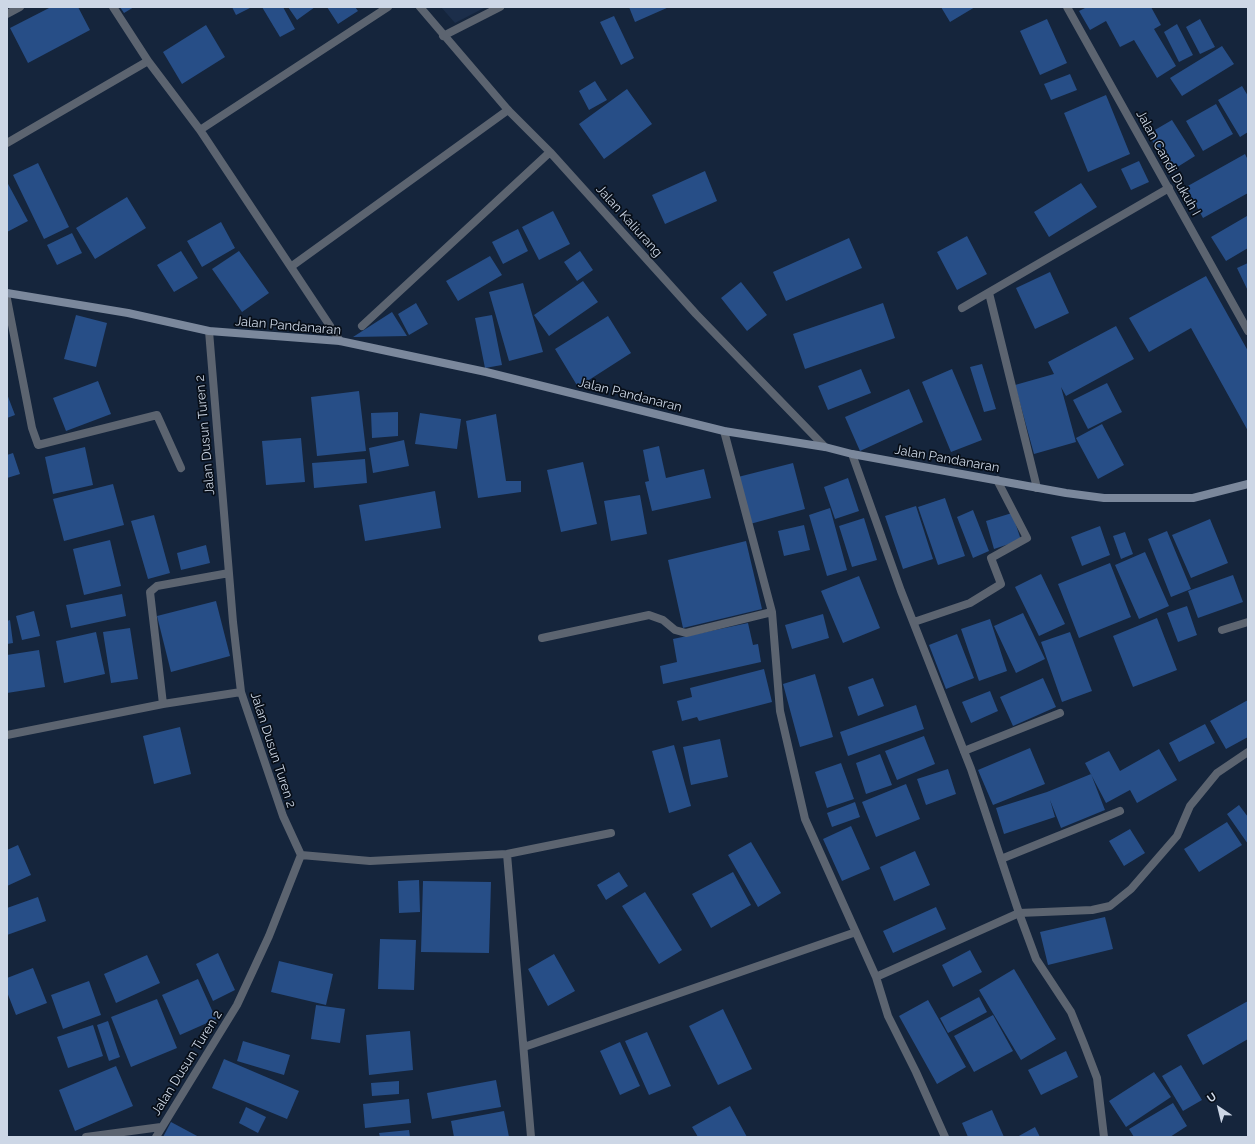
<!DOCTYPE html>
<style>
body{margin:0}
#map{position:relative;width:1255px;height:1144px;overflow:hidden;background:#15253c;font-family:Raleway,sans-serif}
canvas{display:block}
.frame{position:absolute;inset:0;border:8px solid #cdd7e6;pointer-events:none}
.north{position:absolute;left:1199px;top:1088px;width:40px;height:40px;-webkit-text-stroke:3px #070e18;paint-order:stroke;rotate:325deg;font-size:11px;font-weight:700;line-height:16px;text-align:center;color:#cdd7e6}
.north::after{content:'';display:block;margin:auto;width:14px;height:18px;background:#cdd7e6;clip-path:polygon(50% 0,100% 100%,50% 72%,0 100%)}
</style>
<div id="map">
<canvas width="1255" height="1144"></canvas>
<div class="frame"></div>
<div class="north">U</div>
</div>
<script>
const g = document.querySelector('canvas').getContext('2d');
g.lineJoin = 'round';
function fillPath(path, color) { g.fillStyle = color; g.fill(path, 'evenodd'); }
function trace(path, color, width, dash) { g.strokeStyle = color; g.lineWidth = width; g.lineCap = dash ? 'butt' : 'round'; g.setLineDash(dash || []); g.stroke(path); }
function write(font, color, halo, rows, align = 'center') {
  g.font = font + ' Raleway,sans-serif'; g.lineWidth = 3.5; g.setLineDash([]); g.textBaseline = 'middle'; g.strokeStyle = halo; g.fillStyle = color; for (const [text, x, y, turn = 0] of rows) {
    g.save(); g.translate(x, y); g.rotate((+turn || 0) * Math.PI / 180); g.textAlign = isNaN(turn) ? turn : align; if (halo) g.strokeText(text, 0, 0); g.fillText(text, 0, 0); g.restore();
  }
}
fillPath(new Path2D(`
 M 441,7 L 486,7 L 455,23 Z`), '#1c2e4a');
fillPath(new Path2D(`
 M 51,7 L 78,7 L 90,30 L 28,63 L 10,28 Z
 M 120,7 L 134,7 L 124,13 Z
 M 232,7 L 252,7 L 236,15 Z
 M 262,7 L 283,7 L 295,29 L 280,37 Z
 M 288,7 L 315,7 L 297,20 Z
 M 327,7 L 355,7 L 358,11 L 338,24 Z
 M 629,7 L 669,7 L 635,22 Z
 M 941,7 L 975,7 L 950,22 Z
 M 1087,7 L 1151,7 L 1161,25 L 1154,29 L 1176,66 L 1157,78 L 1134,40 L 1120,47 L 1106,21 L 1090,30 L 1079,11 Z
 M 614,16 L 634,58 L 621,65 L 600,22 Z
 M 1047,19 L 1067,63 L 1040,75 L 1020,31 Z
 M 1200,19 L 1215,47 L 1200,54 L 1186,27 Z
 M 1177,24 L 1193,55 L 1179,62 L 1164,32 Z
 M 206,25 L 225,57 L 182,84 L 163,52 Z
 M 1222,46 L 1234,64 L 1182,96 L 1170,78 Z
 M 1070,74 L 1077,90 L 1051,100 L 1044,84 Z
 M 595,81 L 607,100 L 589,110 L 579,91 Z
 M 1242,86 L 1248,96 L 1248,132 L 1240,137 L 1218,100 Z
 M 627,89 L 652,124 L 604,159 L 579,124 Z
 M 1106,95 L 1130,154 L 1088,172 L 1064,113 Z
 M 1216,104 L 1233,134 L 1203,151 L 1186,121 Z
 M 1172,120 L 1195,156 L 1171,171 L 1148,134 Z
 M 1245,154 L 1248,160 L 1248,193 L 1203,218 L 1186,187 Z
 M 1139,161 L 1149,182 L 1131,190 L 1121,169 Z
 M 38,163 L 69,227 L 44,239 L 13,175 Z
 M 705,171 L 717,201 L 665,224 L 652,195 Z
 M 7,182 L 28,221 L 7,232 Z
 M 1081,183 L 1097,207 L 1049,237 L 1034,212 Z
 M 127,197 L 146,228 L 95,259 L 76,228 Z
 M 553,211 L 570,244 L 539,260 L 522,227 Z
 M 1247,216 L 1248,248 L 1226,261 L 1211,237 Z
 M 221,222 L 235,248 L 202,267 L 187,241 Z
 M 518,229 L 528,251 L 503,264 L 492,242 Z
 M 72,233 L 82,253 L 57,265 L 47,245 Z
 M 967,236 L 987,274 L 957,290 L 937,252 Z
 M 849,238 L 862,268 L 786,301 L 773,272 Z
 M 181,251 L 198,278 L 174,292 L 157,265 Z
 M 239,251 L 269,293 L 242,312 L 212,269 Z
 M 580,251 L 593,270 L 577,281 L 564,262 Z
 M 490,256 L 502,275 L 458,301 L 446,281 Z
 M 1248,263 L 1248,291 L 1237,268 Z
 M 1050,272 L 1069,313 L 1035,329 L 1016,288 Z
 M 1206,276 L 1248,351 L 1248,431 L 1191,328 L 1149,352 L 1129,318 Z
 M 583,281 L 598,302 L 549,336 L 534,315 Z
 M 741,282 L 767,315 L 747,331 L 721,298 Z
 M 523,283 L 543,352 L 509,361 L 489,292 Z
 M 416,303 L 428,324 L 409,335 L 398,314 Z
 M 883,303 L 895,338 L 805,369 L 793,334 Z
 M 392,312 L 407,336 L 353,337 Z
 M 76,315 L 107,323 L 96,367 L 64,359 Z
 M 492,315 L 502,365 L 485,368 L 475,318 Z
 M 608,316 L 631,353 L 578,387 L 555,349 Z
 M 1116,326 L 1134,359 L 1066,396 L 1061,387 L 1076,442 L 1034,454 L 1015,385 L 1054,374 L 1048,362 Z
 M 982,364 L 996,409 L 984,412 L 970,367 Z
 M 861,369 L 871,393 L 828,410 L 818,386 Z
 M 952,369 L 982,440 L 951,452 L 922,382 Z
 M 98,381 L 111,414 L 66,431 L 53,398 Z
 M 1107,383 L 1122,412 L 1088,429 L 1073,400 Z
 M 909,389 L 923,422 L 860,451 L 845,417 Z
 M 359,391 L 366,451 L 317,456 L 311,397 Z
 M 7,394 L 15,415 L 7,418 Z
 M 398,412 L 398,436 L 372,438 L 371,413 Z
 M 420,413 L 461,419 L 457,449 L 415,444 Z
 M 496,414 L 506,481 L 521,481 L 521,492 L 478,498 L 466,421 Z
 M 1102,424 L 1124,465 L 1098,479 L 1076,438 Z
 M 301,438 L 305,482 L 266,485 L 262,441 Z
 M 404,440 L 409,466 L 373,473 L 369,448 Z
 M 659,446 L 666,478 L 704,469 L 711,498 L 652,511 L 645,482 L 649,481 L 643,450 Z
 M 85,447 L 93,485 L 53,494 L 45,457 Z
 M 13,453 L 20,474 L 7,478 L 7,455 Z
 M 365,459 L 367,483 L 314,488 L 312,463 Z
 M 583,462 L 597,524 L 561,532 L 547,470 Z
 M 793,463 L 805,509 L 750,524 L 738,477 Z
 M 848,478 L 859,511 L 835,519 L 824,487 Z
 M 113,484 L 124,525 L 64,541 L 53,499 Z
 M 435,491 L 441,528 L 365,541 L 359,505 Z
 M 640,495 L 647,534 L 611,541 L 604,501 Z
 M 945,498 L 965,556 L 938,565 L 918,507 Z
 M 916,506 L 933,559 L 903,569 L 885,516 Z
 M 830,508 L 847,570 L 827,576 L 809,515 Z
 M 973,510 L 989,551 L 973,558 L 957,517 Z
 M 1012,513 L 1021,540 L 994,549 L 986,521 Z
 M 154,515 L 170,573 L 148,579 L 131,521 Z
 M 864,518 L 877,560 L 852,567 L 839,526 Z
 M 1210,519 L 1228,563 L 1191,578 L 1172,535 Z
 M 804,525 L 810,550 L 784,556 L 778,531 Z
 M 1100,526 L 1110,555 L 1082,566 L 1071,537 Z
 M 1167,531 L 1191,589 L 1171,597 L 1148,539 Z
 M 1125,532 L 1133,554 L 1121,559 L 1113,536 Z
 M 110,540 L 121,586 L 84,595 L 73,549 Z
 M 746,541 L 762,609 L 683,628 L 668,560 Z
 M 206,545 L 210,563 L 181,570 L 177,553 Z
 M 1145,552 L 1169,606 L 1139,619 L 1115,565 Z
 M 1110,563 L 1131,617 L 1079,638 L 1058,584 Z
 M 1041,574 L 1065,624 L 1039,636 L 1015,587 Z
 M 1233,575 L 1243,602 L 1198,618 L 1188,591 Z
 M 859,576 L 880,628 L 843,643 L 821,591 Z
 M 122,594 L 126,616 L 71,628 L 66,605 Z
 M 216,601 L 230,656 L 171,672 L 157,616 Z
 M 1187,606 L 1197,635 L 1178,642 L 1167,613 Z
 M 34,611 L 40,636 L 22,640 L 16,616 Z
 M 1023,613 L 1045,659 L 1016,673 L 994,626 Z
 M 823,614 L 829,638 L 792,649 L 785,625 Z
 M 1157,618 L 1177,670 L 1133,687 L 1113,636 Z
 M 990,619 L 1007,671 L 979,681 L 961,629 Z
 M 10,620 L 13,643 L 7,644 L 7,621 Z
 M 748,623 L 753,645 L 758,644 L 761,662 L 663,684 L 660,666 L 677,662 L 673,639 Z
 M 130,628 L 138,679 L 111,683 L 103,632 Z
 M 96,632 L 105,674 L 64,683 L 56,641 Z
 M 1070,632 L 1092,691 L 1062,702 L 1041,642 Z
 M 957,634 L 974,678 L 946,689 L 929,645 Z
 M 39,650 L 45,687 L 7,693 L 7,655 Z
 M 764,669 L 772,702 L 699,721 L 697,717 L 682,721 L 677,701 L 692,697 L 690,688 Z
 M 815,674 L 833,737 L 800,747 L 783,684 Z
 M 873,678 L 884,706 L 858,716 L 848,687 Z
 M 1043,678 L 1056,707 L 1013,726 L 1000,697 Z
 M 990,691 L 998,711 L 971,723 L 962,702 Z
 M 1248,700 L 1248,737 L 1226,749 L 1210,721 Z
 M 916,705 L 924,729 L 848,756 L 840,732 Z
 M 1205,724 L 1215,743 L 1179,762 L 1169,743 Z
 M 180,727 L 191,774 L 154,784 L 143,736 Z
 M 924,736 L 935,764 L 897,780 L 885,751 Z
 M 720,739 L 728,777 L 691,785 L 683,747 Z
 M 674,745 L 691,806 L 669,813 L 652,751 Z
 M 1030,748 L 1045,784 L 993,805 L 978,770 Z
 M 1159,749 L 1177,780 L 1137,803 L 1130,790 L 1106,803 L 1085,763 L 1109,751 L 1120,771 Z
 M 880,754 L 892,785 L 866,794 L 856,763 Z
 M 841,763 L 854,799 L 827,808 L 815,772 Z
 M 948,769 L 956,794 L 926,805 L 917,779 Z
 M 1091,774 L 1105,810 L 1061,828 L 1050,800 L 1055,817 L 1004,834 L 996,808 L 1047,792 Z
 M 906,784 L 920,819 L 876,837 L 862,802 Z
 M 855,802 L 860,817 L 832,827 L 827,813 Z
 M 1239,805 L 1248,817 L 1248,844 L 1227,814 Z
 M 1227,822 L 1242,845 L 1199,872 L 1184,849 Z
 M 851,826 L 870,869 L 842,881 L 823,839 Z
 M 1130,829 L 1145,853 L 1124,866 L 1109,841 Z
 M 751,842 L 781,893 L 758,907 L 728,855 Z
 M 18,845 L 31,875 L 7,886 L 7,850 Z
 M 915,851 L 930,885 L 894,901 L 880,867 Z
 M 619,872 L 628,886 L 606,900 L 597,885 Z
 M 733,872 L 751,905 L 711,928 L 692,894 Z
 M 419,880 L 420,912 L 399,913 L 398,881 Z
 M 423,881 L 491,882 L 489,953 L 421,952 Z
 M 645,892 L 682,950 L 659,964 L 622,906 Z
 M 38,897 L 46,921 L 7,935 L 7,908 Z
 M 936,907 L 946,929 L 893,953 L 883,931 Z
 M 1105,917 L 1113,949 L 1048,965 L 1040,932 Z
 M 380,939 L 416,940 L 414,990 L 378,989 Z
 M 970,950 L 982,972 L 953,987 L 942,965 Z
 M 218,953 L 235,990 L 213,1001 L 196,964 Z
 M 554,954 L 575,991 L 548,1006 L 528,969 Z
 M 147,955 L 160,983 L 116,1003 L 104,974 Z
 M 279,961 L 333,974 L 326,1005 L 271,992 Z
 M 33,968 L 47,1003 L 16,1015 L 7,992 L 7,978 Z
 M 1014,969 L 1056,1039 L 1021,1060 L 979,990 Z
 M 198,979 L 216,1019 L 180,1035 L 162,995 Z
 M 89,981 L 101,1015 L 63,1029 L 51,995 Z
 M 979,997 L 987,1012 L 948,1033 L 940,1018 Z
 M 157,999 L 177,1048 L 131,1067 L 111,1017 Z
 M 928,1000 L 966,1067 L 937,1084 L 899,1016 Z
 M 1248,1001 L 1248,1039 L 1203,1065 L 1187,1035 Z
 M 316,1005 L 345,1009 L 340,1043 L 311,1039 Z
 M 723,1009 L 752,1069 L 718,1085 L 689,1026 Z
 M 993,1015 L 1013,1051 L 974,1072 L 954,1036 Z
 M 108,1021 L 120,1057 L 109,1061 L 97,1025 Z
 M 93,1025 L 103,1056 L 68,1068 L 57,1037 Z
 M 410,1031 L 413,1070 L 369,1075 L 366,1035 Z
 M 647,1032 L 671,1086 L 649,1095 L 625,1041 Z
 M 243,1041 L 290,1055 L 284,1075 L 237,1061 Z
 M 620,1042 L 640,1086 L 620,1095 L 600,1051 Z
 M 1066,1051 L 1078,1077 L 1041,1095 L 1028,1070 Z
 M 224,1059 L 299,1091 L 287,1119 L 212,1088 Z
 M 1181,1065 L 1202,1100 L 1183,1111 L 1162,1076 Z
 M 116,1066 L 133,1106 L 75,1131 L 59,1090 Z
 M 1154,1072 L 1171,1097 L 1126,1127 L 1109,1101 Z
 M 496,1080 L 501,1107 L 432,1119 L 427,1093 Z
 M 399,1081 L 399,1094 L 372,1096 L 371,1083 Z
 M 409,1099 L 411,1123 L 365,1128 L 363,1104 Z
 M 1173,1103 L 1187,1126 L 1170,1137 L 1134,1137 L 1129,1129 Z
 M 730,1106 L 747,1137 L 698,1137 L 692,1127 Z
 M 246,1107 L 266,1117 L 258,1133 L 239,1123 Z
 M 992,1110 L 1004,1137 L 968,1137 L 962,1123 Z
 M 504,1111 L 509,1137 L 454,1137 L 451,1121 Z
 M 171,1122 L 199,1137 L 163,1137 Z
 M 1035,1127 L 1040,1137 L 1017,1137 Z
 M 409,1130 L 410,1137 L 380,1137 L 379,1133 Z`), '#274e87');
trace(new Path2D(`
 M 292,266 L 508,110
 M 964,751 L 1060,713
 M 1019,913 L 1036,959 L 1071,1012 L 1084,1044 L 1097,1078 L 1104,1137`), '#5c6470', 8);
trace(new Path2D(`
 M 113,7 L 148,61 L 200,130 L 340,341
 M 420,7 L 508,110 L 550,152 L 696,314 L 825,447
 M 1067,7 L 1248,331
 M 7,14 L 20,7
 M 443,36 L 500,7
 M 200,130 L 388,7
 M 7,143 L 148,61
 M 989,293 L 1037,488
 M 7,299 L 32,428 L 38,445 L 157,415 L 181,468
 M 962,308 L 1169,188
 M 362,326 L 550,152
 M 724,431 L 772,612 L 780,711 L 805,819 L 876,977 L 888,1016 L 916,1072 L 945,1137
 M 852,454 L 901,591 L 971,769 L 1019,913
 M 914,622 L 970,603 L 1001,584 L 991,558 L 1027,538 L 997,480
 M 1222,630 L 1248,622
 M 542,638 L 649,615 L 663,620 L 675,630 L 686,633 L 772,612
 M 163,704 L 150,592 L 157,586 L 229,573
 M 7,735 L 163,704 L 241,692
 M 507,854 L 531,1137
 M 301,855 L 370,861 L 507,854 L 611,833
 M 1001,859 L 1120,811
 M 876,977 L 1019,913 L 1092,910 L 1110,906 L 1131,889 L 1177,836 L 1190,806 L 1217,773 L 1248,752
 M 524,1047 L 856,932
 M 86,1137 L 161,1127
 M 156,1137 L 237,1005 L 269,936 L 301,855 L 283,816 L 241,692 L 233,622 L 209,331`), '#5c6470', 8);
trace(new Path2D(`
 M 7,293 L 128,313 L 209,331 L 340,341 L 486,372 L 724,431 L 825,447 L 852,454 L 1066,493 L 1104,498 L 1193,498 L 1248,484`), '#7b889c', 8);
write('13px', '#cdd7e6', '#070e18', [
 ["Jalan Candi Dukuh I",1168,163,61],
 ["Jalan Kaliurang",629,221,48],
 ["Jalan Pandanaran",288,326,5],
 ["Jalan Pandanaran",630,395,14],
 ["Jalan Dusun Turen 2",205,435,-95],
 ["Jalan Pandanaran",947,459,10],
 ["Jalan Dusun Turen 2",273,750,72],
 ["Jalan Dusun Turen 2",187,1063,-58]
]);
</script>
